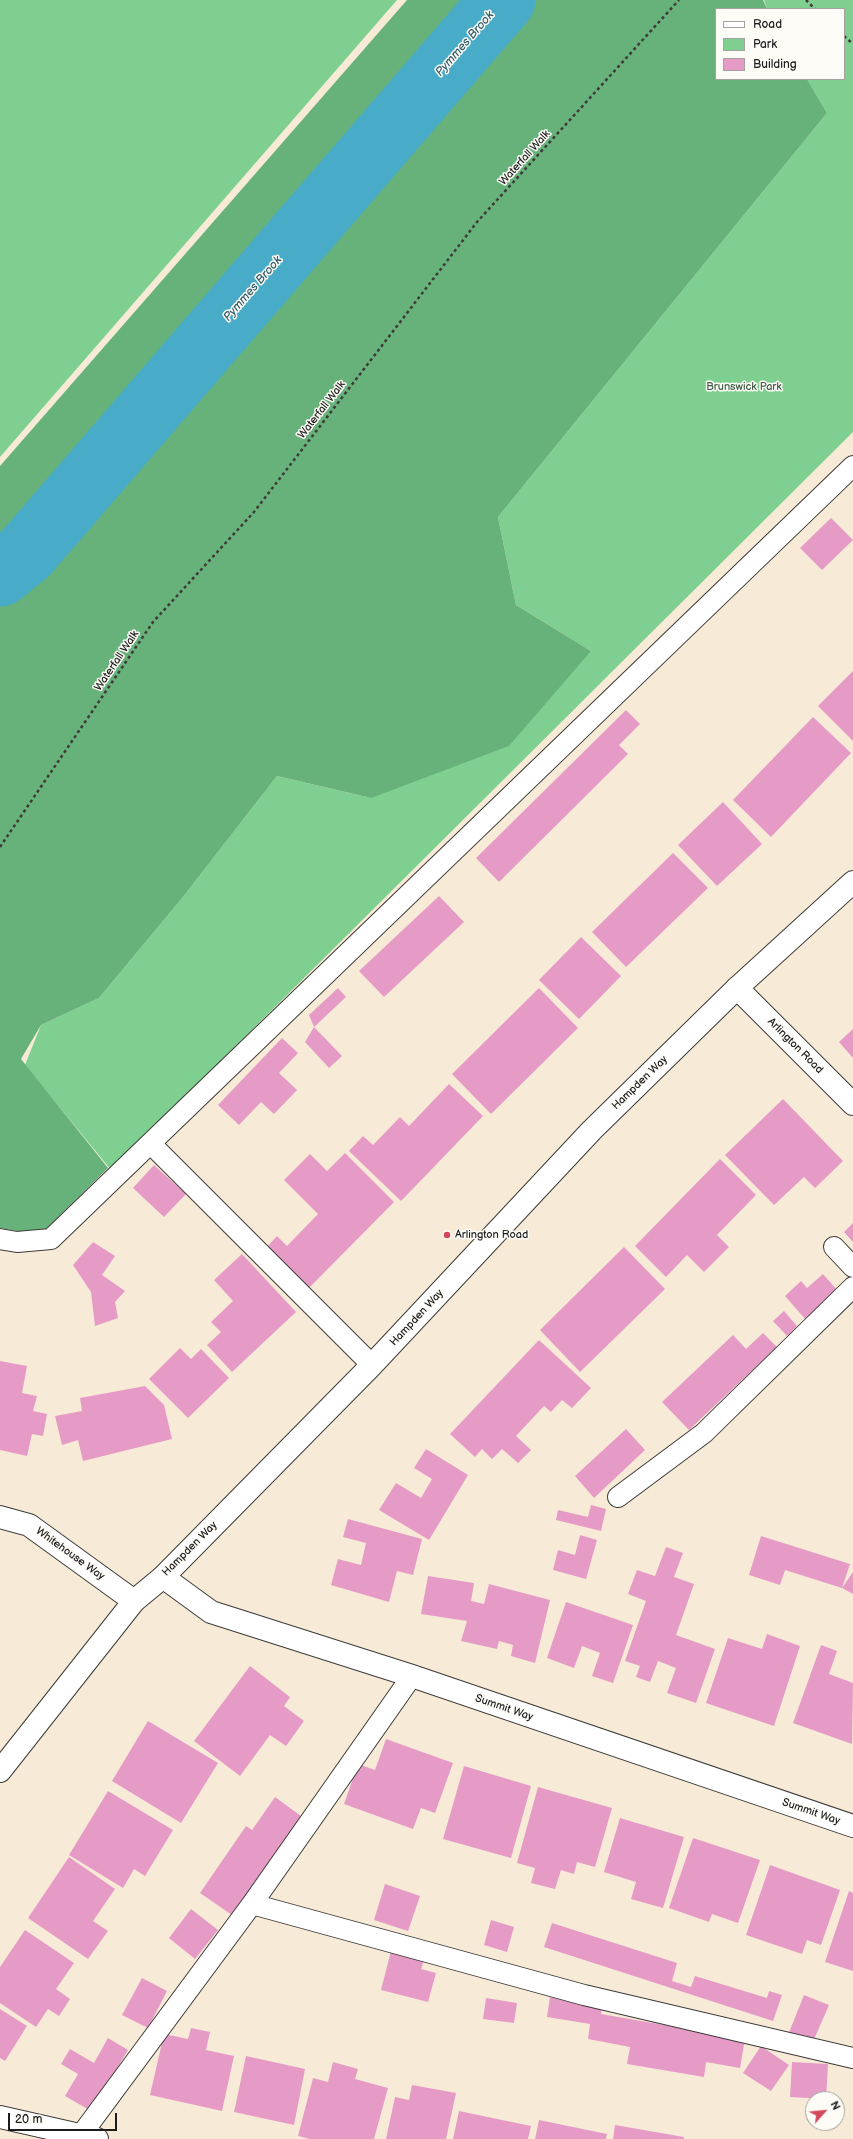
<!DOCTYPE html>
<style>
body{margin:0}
#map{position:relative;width:853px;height:2139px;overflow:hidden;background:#f7ebd7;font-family:"Balsamiq Sans",sans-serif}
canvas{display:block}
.legend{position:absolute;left:715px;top:8px;width:130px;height:72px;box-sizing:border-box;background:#fdfcf7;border:1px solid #a3a29f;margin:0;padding:5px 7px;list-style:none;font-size:12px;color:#1c1c1c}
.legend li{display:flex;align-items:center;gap:8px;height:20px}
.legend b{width:20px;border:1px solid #a3a29f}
.north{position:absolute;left:805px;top:2091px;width:40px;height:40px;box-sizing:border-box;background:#fdfcf7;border:1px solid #a3a29f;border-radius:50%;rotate:63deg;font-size:11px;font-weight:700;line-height:16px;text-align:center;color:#1c1c1c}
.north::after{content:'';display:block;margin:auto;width:14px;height:18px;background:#d1495b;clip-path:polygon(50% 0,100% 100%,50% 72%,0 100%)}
.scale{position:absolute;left:8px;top:2113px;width:109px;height:18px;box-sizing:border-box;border:2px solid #1c1c1c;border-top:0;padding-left:5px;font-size:12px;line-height:14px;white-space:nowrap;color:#1c1c1c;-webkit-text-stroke:3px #fdfcf7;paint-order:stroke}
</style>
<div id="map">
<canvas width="853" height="2139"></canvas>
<ul class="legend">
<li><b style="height:5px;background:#fff"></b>Road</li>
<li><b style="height:11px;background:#7fd090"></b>Park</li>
<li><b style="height:11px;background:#e69bc7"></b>Building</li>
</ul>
<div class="north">N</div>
<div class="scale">20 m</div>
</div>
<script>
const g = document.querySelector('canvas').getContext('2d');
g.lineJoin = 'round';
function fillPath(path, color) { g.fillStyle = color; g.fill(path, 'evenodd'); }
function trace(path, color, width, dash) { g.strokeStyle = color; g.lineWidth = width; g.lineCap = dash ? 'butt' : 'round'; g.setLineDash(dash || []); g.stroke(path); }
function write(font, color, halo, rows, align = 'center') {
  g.font = font + ' "Balsamiq Sans",sans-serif'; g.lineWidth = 3; g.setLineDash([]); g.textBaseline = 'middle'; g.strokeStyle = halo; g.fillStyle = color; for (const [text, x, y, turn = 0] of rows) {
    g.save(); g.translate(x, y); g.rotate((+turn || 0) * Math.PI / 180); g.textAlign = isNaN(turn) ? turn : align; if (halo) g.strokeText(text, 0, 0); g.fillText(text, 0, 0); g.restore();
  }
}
fillPath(new Path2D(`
 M 0,0 L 397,0 L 0,457 Z
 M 764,0 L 853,0 L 853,432 L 111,1170 L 25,1065 L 41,1025 L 99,998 L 183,897 L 277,776 L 371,798 L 591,651 L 516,605 L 498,517 L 827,113 L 807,79 L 844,79 L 844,9 L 767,9 Z`), '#7fd090');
fillPath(new Path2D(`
 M 407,0 L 763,0 L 767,9 L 716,9 L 716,79 L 807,79 L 827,113 L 498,517 L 516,605 L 591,651 L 509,746 L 371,798 L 277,776 L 183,897 L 99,998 L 41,1025 L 21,1059 L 108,1168 L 40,1235 L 0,1228 L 0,466 Z`), '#67b27a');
trace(new Path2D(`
 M 0,574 L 26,553 L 503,0`), '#48abc7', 65);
fillPath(new Path2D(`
 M 831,518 L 853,540 L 822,570 L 800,548 Z
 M 853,671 L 853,741 L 818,706 Z
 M 626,710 L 640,724 L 619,745 L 628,754 L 499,882 L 476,858 Z
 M 813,717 L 851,753 L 771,837 L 733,800 Z
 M 723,802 L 762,844 L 717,886 L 678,845 Z
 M 673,853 L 708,888 L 626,967 L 592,932 Z
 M 439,896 L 464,922 L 384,997 L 359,971 Z
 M 581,937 L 621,976 L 579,1019 L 539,980 Z
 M 338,988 L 346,997 L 314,1027 L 309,1015 Z
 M 539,988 L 578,1028 L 491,1114 L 452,1074 Z
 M 314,1027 L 342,1056 L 329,1068 L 305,1042 Z
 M 853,1029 L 853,1058 L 839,1042 Z
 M 282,1038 L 298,1053 L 279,1073 L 297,1090 L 274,1114 L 261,1102 L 239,1125 L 218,1105 Z
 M 449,1084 L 483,1116 L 401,1201 L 349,1151 L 363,1136 L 373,1145 L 400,1117 L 409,1126 Z
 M 783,1099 L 843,1161 L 815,1188 L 804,1177 L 774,1205 L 725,1155 Z
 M 345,1153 L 394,1202 L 308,1289 L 266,1248 L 277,1236 L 287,1246 L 318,1214 L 284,1180 L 310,1154 L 327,1171 Z
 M 720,1159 L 756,1195 L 717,1235 L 729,1247 L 704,1272 L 687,1255 L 666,1277 L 635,1246 Z
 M 154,1165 L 186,1194 L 164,1217 L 133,1188 Z
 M 853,1223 L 853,1242 L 844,1232 Z
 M 93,1242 L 115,1256 L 102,1275 L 125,1291 L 115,1302 L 118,1318 L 95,1326 L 91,1292 L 73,1265 Z
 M 624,1247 L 665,1289 L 580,1372 L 540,1330 Z
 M 242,1254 L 296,1312 L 232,1372 L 207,1345 L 221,1332 L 211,1322 L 233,1301 L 214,1280 Z
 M 823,1274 L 838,1291 L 806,1320 L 785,1296 L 801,1281 L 807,1288 Z
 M 784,1311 L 797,1326 L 787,1336 L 773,1321 Z
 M 763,1333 L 777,1347 L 689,1430 L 662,1402 L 733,1335 L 746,1349 Z
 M 539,1340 L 591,1388 L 572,1408 L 562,1400 L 551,1412 L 544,1406 L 516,1436 L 531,1450 L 518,1463 L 502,1449 L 492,1459 L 482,1449 L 475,1457 L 450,1434 Z
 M 180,1348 L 191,1359 L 201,1349 L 229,1378 L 188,1418 L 149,1379 Z
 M 0,1361 L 27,1366 L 22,1393 L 37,1396 L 33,1411 L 47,1414 L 43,1436 L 32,1434 L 27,1456 L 0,1450 Z
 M 145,1386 L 164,1405 L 172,1439 L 83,1461 L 78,1440 L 62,1445 L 55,1416 L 82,1411 L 80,1398 Z
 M 626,1429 L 645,1450 L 594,1498 L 575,1476 Z
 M 426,1449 L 468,1475 L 429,1540 L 379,1510 L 396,1483 L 421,1498 L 432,1479 L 414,1468 Z
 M 591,1505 L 606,1509 L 601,1531 L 556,1520 L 558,1510 L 588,1517 Z
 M 348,1519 L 422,1539 L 413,1575 L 397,1571 L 389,1602 L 331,1585 L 338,1559 L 361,1565 L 366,1543 L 343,1537 Z
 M 580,1535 L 597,1540 L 586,1579 L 553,1570 L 558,1550 L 575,1555 Z
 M 761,1536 L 850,1564 L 842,1588 L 853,1572 L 853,1594 L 842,1588 L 785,1570 L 780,1585 L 749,1575 Z
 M 666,1547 L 683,1553 L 674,1577 L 694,1584 L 676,1635 L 715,1649 L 696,1703 L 667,1693 L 676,1668 L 658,1661 L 650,1682 L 636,1677 L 640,1666 L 625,1661 L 646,1601 L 628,1594 L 637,1570 L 655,1576 Z
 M 428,1576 L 474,1583 L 471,1601 L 484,1604 L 489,1584 L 550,1600 L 535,1663 L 511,1656 L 513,1645 L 499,1641 L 497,1649 L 461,1641 L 467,1621 L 421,1614 Z
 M 566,1602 L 633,1625 L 613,1683 L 592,1676 L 600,1653 L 582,1646 L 574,1668 L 547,1658 Z
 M 767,1634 L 800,1646 L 774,1726 L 706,1703 L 728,1638 L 762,1649 Z
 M 821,1645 L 837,1651 L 829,1674 L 853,1683 L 852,1744 L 793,1723 Z
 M 250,1666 L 290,1697 L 284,1706 L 304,1721 L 286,1746 L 270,1735 L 240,1776 L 194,1741 Z
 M 148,1721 L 218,1763 L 181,1823 L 112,1781 Z
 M 386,1739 L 453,1763 L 435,1813 L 421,1808 L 413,1829 L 344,1804 L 358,1764 L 375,1770 Z
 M 464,1766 L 531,1786 L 511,1858 L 443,1839 Z
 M 538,1787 L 612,1808 L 595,1867 L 577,1862 L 574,1874 L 561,1870 L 555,1889 L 531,1883 L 535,1868 L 517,1863 Z
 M 108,1791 L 173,1830 L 145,1876 L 134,1869 L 123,1888 L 69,1855 Z
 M 275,1797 L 301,1816 L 232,1915 L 200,1893 L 246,1826 L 252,1830 Z
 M 620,1818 L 684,1837 L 663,1908 L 631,1899 L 636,1882 L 604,1872 Z
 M 693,1838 L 760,1860 L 738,1923 L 712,1914 L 709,1922 L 669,1908 Z
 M 69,1857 L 115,1889 L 93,1921 L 108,1931 L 88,1959 L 28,1918 Z
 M 770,1865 L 840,1890 L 821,1945 L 807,1940 L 802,1954 L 746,1935 Z
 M 385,1884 L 420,1896 L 408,1931 L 374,1920 Z
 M 849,1891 L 853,1893 L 853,1971 L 825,1962 Z
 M 191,1909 L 218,1930 L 195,1959 L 169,1938 Z
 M 491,1920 L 514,1927 L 507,1952 L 484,1945 Z
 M 552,1923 L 677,1963 L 672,1981 L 691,1987 L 695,1976 L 767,1998 L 769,1991 L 782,1995 L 773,2021 L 544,1947 Z
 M 25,1930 L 74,1963 L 56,1989 L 70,1999 L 59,2016 L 48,2009 L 36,2027 L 0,2003 L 0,1967 Z
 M 391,1951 L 424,1960 L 421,1969 L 436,1973 L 428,2002 L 381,1990 Z
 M 142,1978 L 167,1991 L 148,2028 L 122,2015 Z
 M 804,1995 L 829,2005 L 812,2044 L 788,2035 Z
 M 550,1997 L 602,2006 L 601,2014 L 745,2039 L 740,2068 L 706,2062 L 704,2077 L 627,2064 L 630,2047 L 588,2039 L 590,2024 L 547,2017 Z
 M 486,1998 L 517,2003 L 514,2023 L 483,2019 Z
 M 0,2009 L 27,2026 L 5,2061 L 0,2058 Z
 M 191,2028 L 210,2032 L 206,2050 L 234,2056 L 222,2111 L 150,2095 L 164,2034 L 188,2039 Z
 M 108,2038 L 128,2050 L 91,2111 L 65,2096 L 78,2074 L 61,2064 L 70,2049 L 94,2063 Z
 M 761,2046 L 789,2065 L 771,2091 L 743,2073 Z
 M 246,2056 L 305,2069 L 294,2125 L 234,2112 Z
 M 333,2062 L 358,2069 L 355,2079 L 388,2088 L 374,2139 L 310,2139 L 298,2136 L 313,2078 L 328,2082 Z
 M 792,2062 L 828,2064 L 826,2099 L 790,2097 Z
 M 412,2085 L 456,2093 L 446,2139 L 386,2139 L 395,2097 L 409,2100 Z
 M 459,2111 L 531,2126 L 528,2139 L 453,2139 Z
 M 539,2120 L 607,2134 L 606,2139 L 535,2139 Z
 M 615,2125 L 684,2137 L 684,2139 L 613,2139 Z`), '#e69bc7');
const service = new Path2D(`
 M 151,1144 L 372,1365
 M 0,1239 L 17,1242 L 51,1239 L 853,466
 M 834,1247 L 853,1267
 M 618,1497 L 704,1433 L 853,1287
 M 252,1904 L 584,1995 L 853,2058
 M 81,2135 L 252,1904 L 412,1676`);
const minor = new Path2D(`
 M 737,988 L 853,1104
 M 0,1517 L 29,1525 L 134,1601
 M 163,1577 L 211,1612 L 412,1676 L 853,1826
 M 0,2117 L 97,2139`);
const tertiary = new Path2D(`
 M 0,1771 L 134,1601 L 163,1577 L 372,1365 L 592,1130 L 737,988 L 853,882`);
trace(service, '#3d3b38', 22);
trace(minor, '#3d3b38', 24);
trace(tertiary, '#3d3b38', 24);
trace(new Path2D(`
 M 806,0 L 815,9
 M 844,36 L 853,44
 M 0,847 L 153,622 L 254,512 L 477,222 L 679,0`), '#3d3b38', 2.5, [3, 3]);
trace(service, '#fff', 20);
trace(minor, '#fff', 22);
trace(tertiary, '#fff', 22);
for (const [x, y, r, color] of [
 [447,1235,4,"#d1495b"]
]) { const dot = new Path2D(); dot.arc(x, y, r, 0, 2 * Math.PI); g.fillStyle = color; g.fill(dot); trace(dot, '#fdfcf7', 1.5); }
write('11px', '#1c1c1c', '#fdfcf7', [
 ["Waterfall Walk",525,158,-48],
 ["Waterfall Walk",322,410,-52],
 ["Waterfall Walk",117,661,-56],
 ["Arlington Road",795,1046,45],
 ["Hampden Way",640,1083,-44],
 ["Hampden Way",417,1318,-47],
 ["Hampden Way",190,1549,-45],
 ["Whitehouse Way",70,1554,36],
 ["Summit Way",504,1708,19],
 ["Summit Way",811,1812,19]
]);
write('11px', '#3f5b45', '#fdfcf7', [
 ["Brunswick Park",744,387]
]);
write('11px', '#1c1c1c', '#fdfcf7', [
 ["Arlington Road",455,1235]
], 'left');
write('italic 12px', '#305c69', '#fdfcf7', [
 ["Pymmes Brook",465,44,-49],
 ["Pymmes Brook",253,289,-49]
]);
</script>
